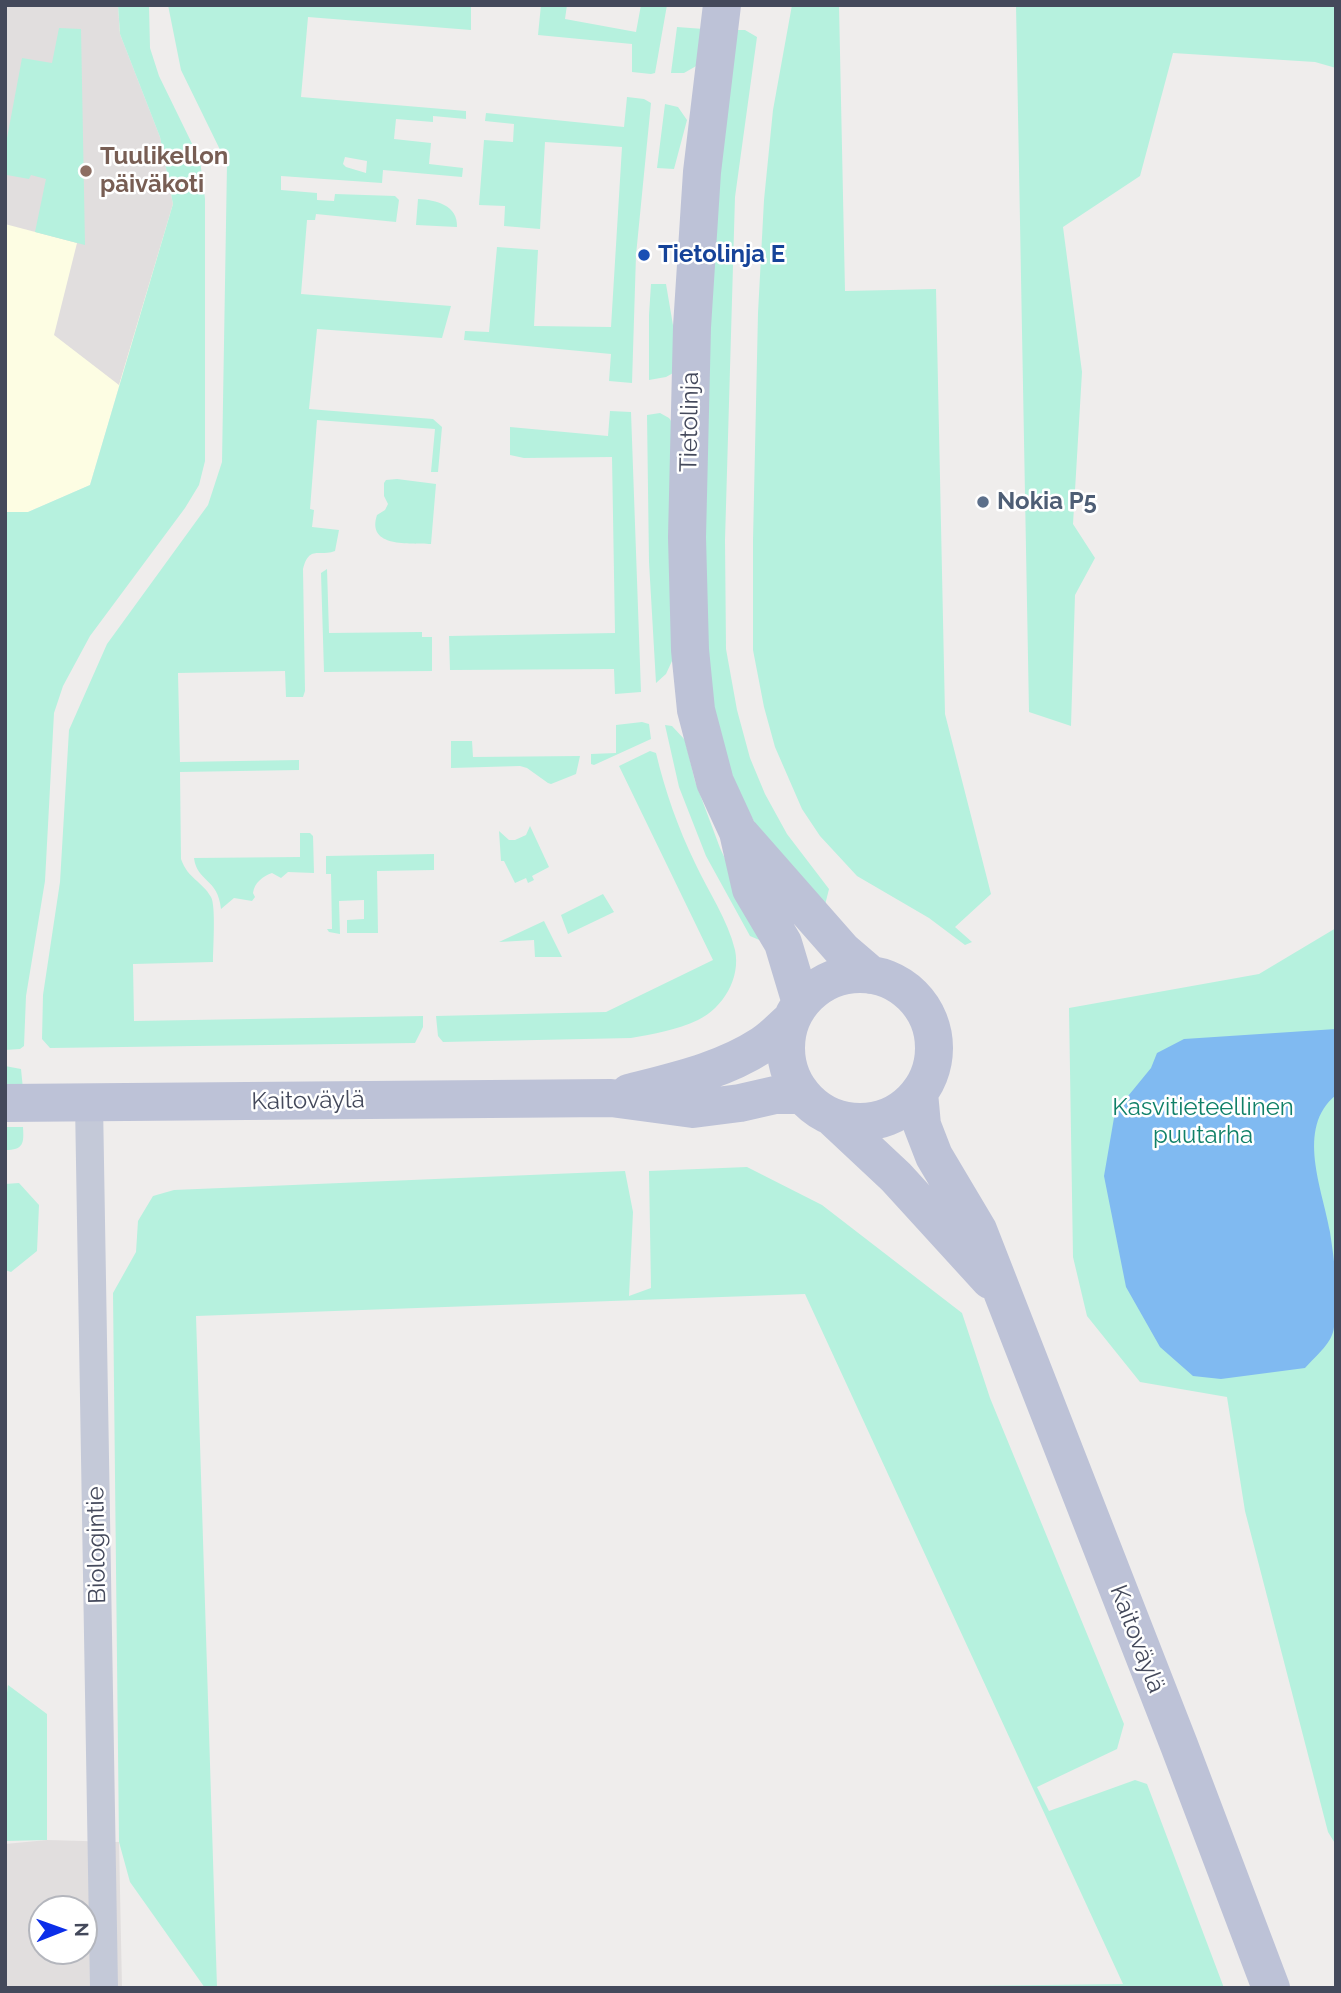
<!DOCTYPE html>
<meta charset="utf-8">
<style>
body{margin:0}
#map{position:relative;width:1341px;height:1993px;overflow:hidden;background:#efedec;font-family:Raleway,sans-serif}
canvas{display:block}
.frame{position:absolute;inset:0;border:7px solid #44495b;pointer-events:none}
.north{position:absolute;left:28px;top:1895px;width:70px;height:70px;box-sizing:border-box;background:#fff;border:2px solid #b4b6bd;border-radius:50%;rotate:89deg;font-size:19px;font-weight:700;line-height:28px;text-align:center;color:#44495b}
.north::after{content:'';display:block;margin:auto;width:24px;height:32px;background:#0c2ee9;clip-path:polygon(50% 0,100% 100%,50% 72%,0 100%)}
</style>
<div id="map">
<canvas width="1341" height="1993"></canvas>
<div class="frame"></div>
<div class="north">N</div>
</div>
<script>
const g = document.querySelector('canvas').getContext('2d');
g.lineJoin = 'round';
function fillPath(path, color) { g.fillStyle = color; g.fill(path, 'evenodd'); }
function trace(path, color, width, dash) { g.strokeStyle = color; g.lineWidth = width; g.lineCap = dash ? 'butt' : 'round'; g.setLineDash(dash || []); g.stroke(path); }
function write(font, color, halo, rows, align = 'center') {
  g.font = font + ' Raleway,sans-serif'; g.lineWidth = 5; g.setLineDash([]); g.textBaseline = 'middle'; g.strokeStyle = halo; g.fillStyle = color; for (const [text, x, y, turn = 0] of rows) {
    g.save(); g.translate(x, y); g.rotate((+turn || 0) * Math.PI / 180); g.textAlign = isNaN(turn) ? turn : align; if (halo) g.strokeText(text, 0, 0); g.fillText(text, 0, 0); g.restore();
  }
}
fillPath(new Path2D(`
 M 5,5 L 118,5 L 120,34 L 173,204 L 90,485 L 28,512 L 5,554 Z`), '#fdfde3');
fillPath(new Path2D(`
 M 5,5 L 118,5 L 120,34 L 160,137 L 173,204 L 119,385 L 54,335 L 77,243 L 5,224 Z
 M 47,1840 L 119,1842 L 122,1988 L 5,1988 L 5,1844 ZM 42,1909 L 84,1909 L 84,1951 L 42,1951 Z`), '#e1dede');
fillPath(new Path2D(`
 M 118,5 L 149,5 L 150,48 L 159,76 L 200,160 L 205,199 L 205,461 L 199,485 L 185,508 L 90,636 L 63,686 L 54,713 L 45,881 L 26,996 L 24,1046 L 20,1049 L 5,1050 L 5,512 L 28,512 L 90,485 L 173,204 L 160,137 L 120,34 Z
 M 168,5 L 471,5 L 471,30 L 308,17 L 301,97 L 466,111 L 466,119 L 433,116 L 433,122 L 396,119 L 394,139 L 431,143 L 429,164 L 463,168 L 462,177 L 383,170 L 382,183 L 281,176 L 281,190 L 317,193 L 317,200 L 334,201 L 335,194 L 395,196 L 399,200 L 396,222 L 316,214 L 315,220 L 307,220 L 301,294 L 451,306 L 442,338 L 317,329 L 309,409 L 433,419 L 442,427 L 438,472 L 431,472 L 435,429 L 317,420 L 310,509 L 314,510 L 312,527 L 339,530 L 335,551 C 319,557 309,545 303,569 L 305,691 L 303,697 L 286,697 L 285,671 L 178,673 L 180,762 L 299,760 L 299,770 L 180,772 L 181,859 C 188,879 202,881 211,897 C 216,906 213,948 213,962 L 133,964 L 134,1021 L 423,1016 L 423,1027 L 415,1043 L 50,1048 L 42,1039 L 43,995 L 60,882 L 69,730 L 107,644 L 208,505 L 222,462 L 227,164 L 181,70 ZM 345,157 L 367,161 L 366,173 L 346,167 L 343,164 Z
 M 541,5 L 567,5 L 565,19 L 636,32 L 641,5 L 667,5 L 655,73 L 651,74 L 632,72 L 632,44 L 538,35 Z
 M 792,5 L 839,5 L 845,291 L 936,289 L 945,714 L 991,894 L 955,927 L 972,942 L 965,945 L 929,918 L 857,876 L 820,836 L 802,809 L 775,747 L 764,707 L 753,650 L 753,540 L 758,313 L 764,200 L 773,110 Z
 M 1016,5 L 1336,5 L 1336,68 L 1315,62 L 1173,53 L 1140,176 L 1063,227 L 1082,372 L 1073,524 L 1095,558 L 1075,595 L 1071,726 L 1029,712 Z
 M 677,27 L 704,29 L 698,65 L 684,73 L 671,73 Z
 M 59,28 L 81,29 L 85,245 L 35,232 L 46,179 L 31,175 L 29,179 L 7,175 L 5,173 L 5,149 L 22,58 L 52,63 Z
 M 737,30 L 745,30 L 757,37 L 735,197 L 725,540 L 726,649 L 737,710 L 750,758 L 765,794 L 787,834 L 829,889 L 825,905 L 780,868 L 742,800 L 727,761 L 714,712 L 705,650 L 704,537 L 710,328 L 717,195 Z
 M 627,97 L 644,99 L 651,103 L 636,255 L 632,383 L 609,381 L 611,354 L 464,340 L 465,331 L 489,332 L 497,247 L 538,250 L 534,326 L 611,327 L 622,147 L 545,142 L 540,229 L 504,226 L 505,206 L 479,205 L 484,140 L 513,142 L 514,124 L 485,121 L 486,113 L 624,127 Z
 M 665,104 L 678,107 L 687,120 L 674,169 L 657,168 Z
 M 418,199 C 436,200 458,205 457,227 L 416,225 Z
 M 651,284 L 666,284 L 675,337 L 675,372 L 666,377 L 649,380 L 649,315 Z
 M 610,411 L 631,412 L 641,692 L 615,694 L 614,669 L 450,670 L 449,636 L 615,633 L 612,457 L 524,458 L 510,455 L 510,427 L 608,436 Z
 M 660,413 L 669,418 L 674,425 L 672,661 L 666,674 L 656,683 L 649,562 L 647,415 Z
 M 397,479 L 436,484 L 431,544 C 410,543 366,548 377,515 L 385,510 L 388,504 L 384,496 L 384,483 L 386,480 Z
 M 327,569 L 329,633 L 422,632 L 422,637 L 432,637 L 432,671 L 324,672 L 321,573 Z
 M 642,722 L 649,724 L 651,739 L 594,765 L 591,764 L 591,754 L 616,753 L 616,725 Z
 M 665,725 L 672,726 L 685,740 L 695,781 L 720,848 L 764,942 L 750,936 L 706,856 L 679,787 Z
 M 451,741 L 472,741 L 473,757 L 580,756 L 576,774 L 551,784 L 548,783 L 527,768 L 520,766 L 451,768 Z
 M 650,751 L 656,753 C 665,791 678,828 695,863 C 708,891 728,920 735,950 C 741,978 723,1008 698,1020 C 677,1030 653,1034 631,1038 L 443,1042 L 438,1036 L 436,1016 L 606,1012 L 713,960 L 619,766 Z
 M 530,826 L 549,867 L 532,876 L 534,880 L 528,883 L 526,878 L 515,883 L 504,861 L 501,861 L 499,831 L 509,840 L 515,840 L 526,835 Z
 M 300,833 L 310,833 L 313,836 L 314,873 L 288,872 L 281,878 L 272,873 C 263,876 254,883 253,893 L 255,897 L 252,901 L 234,898 L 221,909 C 218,878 197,882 194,858 L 300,857 Z
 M 434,854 L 434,870 L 377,871 L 378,933 L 347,933 L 347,920 L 364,919 L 364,900 L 339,901 L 340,934 L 329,932 L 327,929 L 332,929 L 331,874 L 326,874 L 326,856 Z
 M 603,894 L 614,912 L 568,934 L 561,915 Z
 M 544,921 L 562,957 L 535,957 L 534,940 L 499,942 Z
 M 1336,928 L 1336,1845 L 1328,1832 L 1245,1511 L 1227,1397 L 1140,1382 L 1087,1316 L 1073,1257 L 1069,1008 L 1259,974 Z
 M 5,1066 L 21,1069 L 23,1089 L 5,1089 Z
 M 5,1127 L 23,1127 C 24,1143 24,1150 5,1150 Z
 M 747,1167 L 822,1205 L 962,1313 L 990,1398 L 1124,1724 L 1117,1749 L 1037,1787 L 1049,1811 L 1135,1780 L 1147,1784 L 1224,1988 L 802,1988 L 1123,1984 L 805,1294 L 196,1316 L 217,1988 L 205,1988 L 130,1882 L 119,1842 L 113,1293 L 136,1252 L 138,1221 L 153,1196 L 174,1190 L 625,1171 L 633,1212 L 629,1296 L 651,1288 L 649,1171 Z
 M 19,1183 L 39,1205 L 37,1251 L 11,1272 L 5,1270 L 5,1184 Z
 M 8,1685 L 47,1714 L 47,1840 L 5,1841 L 5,1709 Z`), '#b6f1de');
fillPath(new Path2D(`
 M 1336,1029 L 1336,1095 C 1295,1128 1323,1190 1330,1232 C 1334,1259 1338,1286 1335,1313 C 1334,1320 1335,1329 1332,1335 C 1328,1346 1313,1359 1305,1368 L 1221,1379 L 1193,1376 L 1160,1347 L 1126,1287 L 1104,1176 L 1115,1112 L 1151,1068 L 1157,1053 L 1184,1039 Z`), '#80baf1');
trace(new Path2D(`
 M 89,1103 L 104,1988`), '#c4c9d8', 28);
trace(new Path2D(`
 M 722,5 L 702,172 L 692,327 L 687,537 L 690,650 L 696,710 L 715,782 L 738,832 L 751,889 L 783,943 L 801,1003
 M 741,835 L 843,951 L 871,975
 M786 1048a74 74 0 1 1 148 0a74 74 0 1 1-148 0Z
 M 629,1093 C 675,1081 722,1071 762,1045 C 773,1038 782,1028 791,1020
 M 919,1093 L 922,1125 L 934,1156 L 978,1230 L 1179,1745 L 1271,1988
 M 5,1103 L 611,1098 L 693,1109 L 740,1103 L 775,1095 L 802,1095
 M 833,1118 L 896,1177 L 990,1280`), '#bdc2d7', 38);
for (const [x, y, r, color] of [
 [86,171,7,"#8d6e63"],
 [644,255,7,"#1a4fb4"],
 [983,502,7,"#5c6f8a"]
]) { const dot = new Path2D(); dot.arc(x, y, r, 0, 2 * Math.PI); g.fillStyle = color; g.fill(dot); trace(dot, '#fff', 2.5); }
write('bold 24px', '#785e54', '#fff', [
 ["Tuulikellon",100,157],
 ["päiväkoti",100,185]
], 'left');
write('bold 24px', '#164399', '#fff', [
 ["Tietolinja E",658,255]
], 'left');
write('24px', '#44495b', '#fff', [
 ["Tietolinja",690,422,-89],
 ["Kaitoväylä",308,1101,-1],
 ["Biologintie",97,1545,-91],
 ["Kaitoväylä",1137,1639,69]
]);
write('bold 24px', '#4e5e75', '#fff', [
 ["Nokia P5",997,502]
], 'left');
write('24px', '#108068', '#fff', [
 ["Kasvitieteellinen",1203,1108],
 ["puutarha",1203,1136]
]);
</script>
